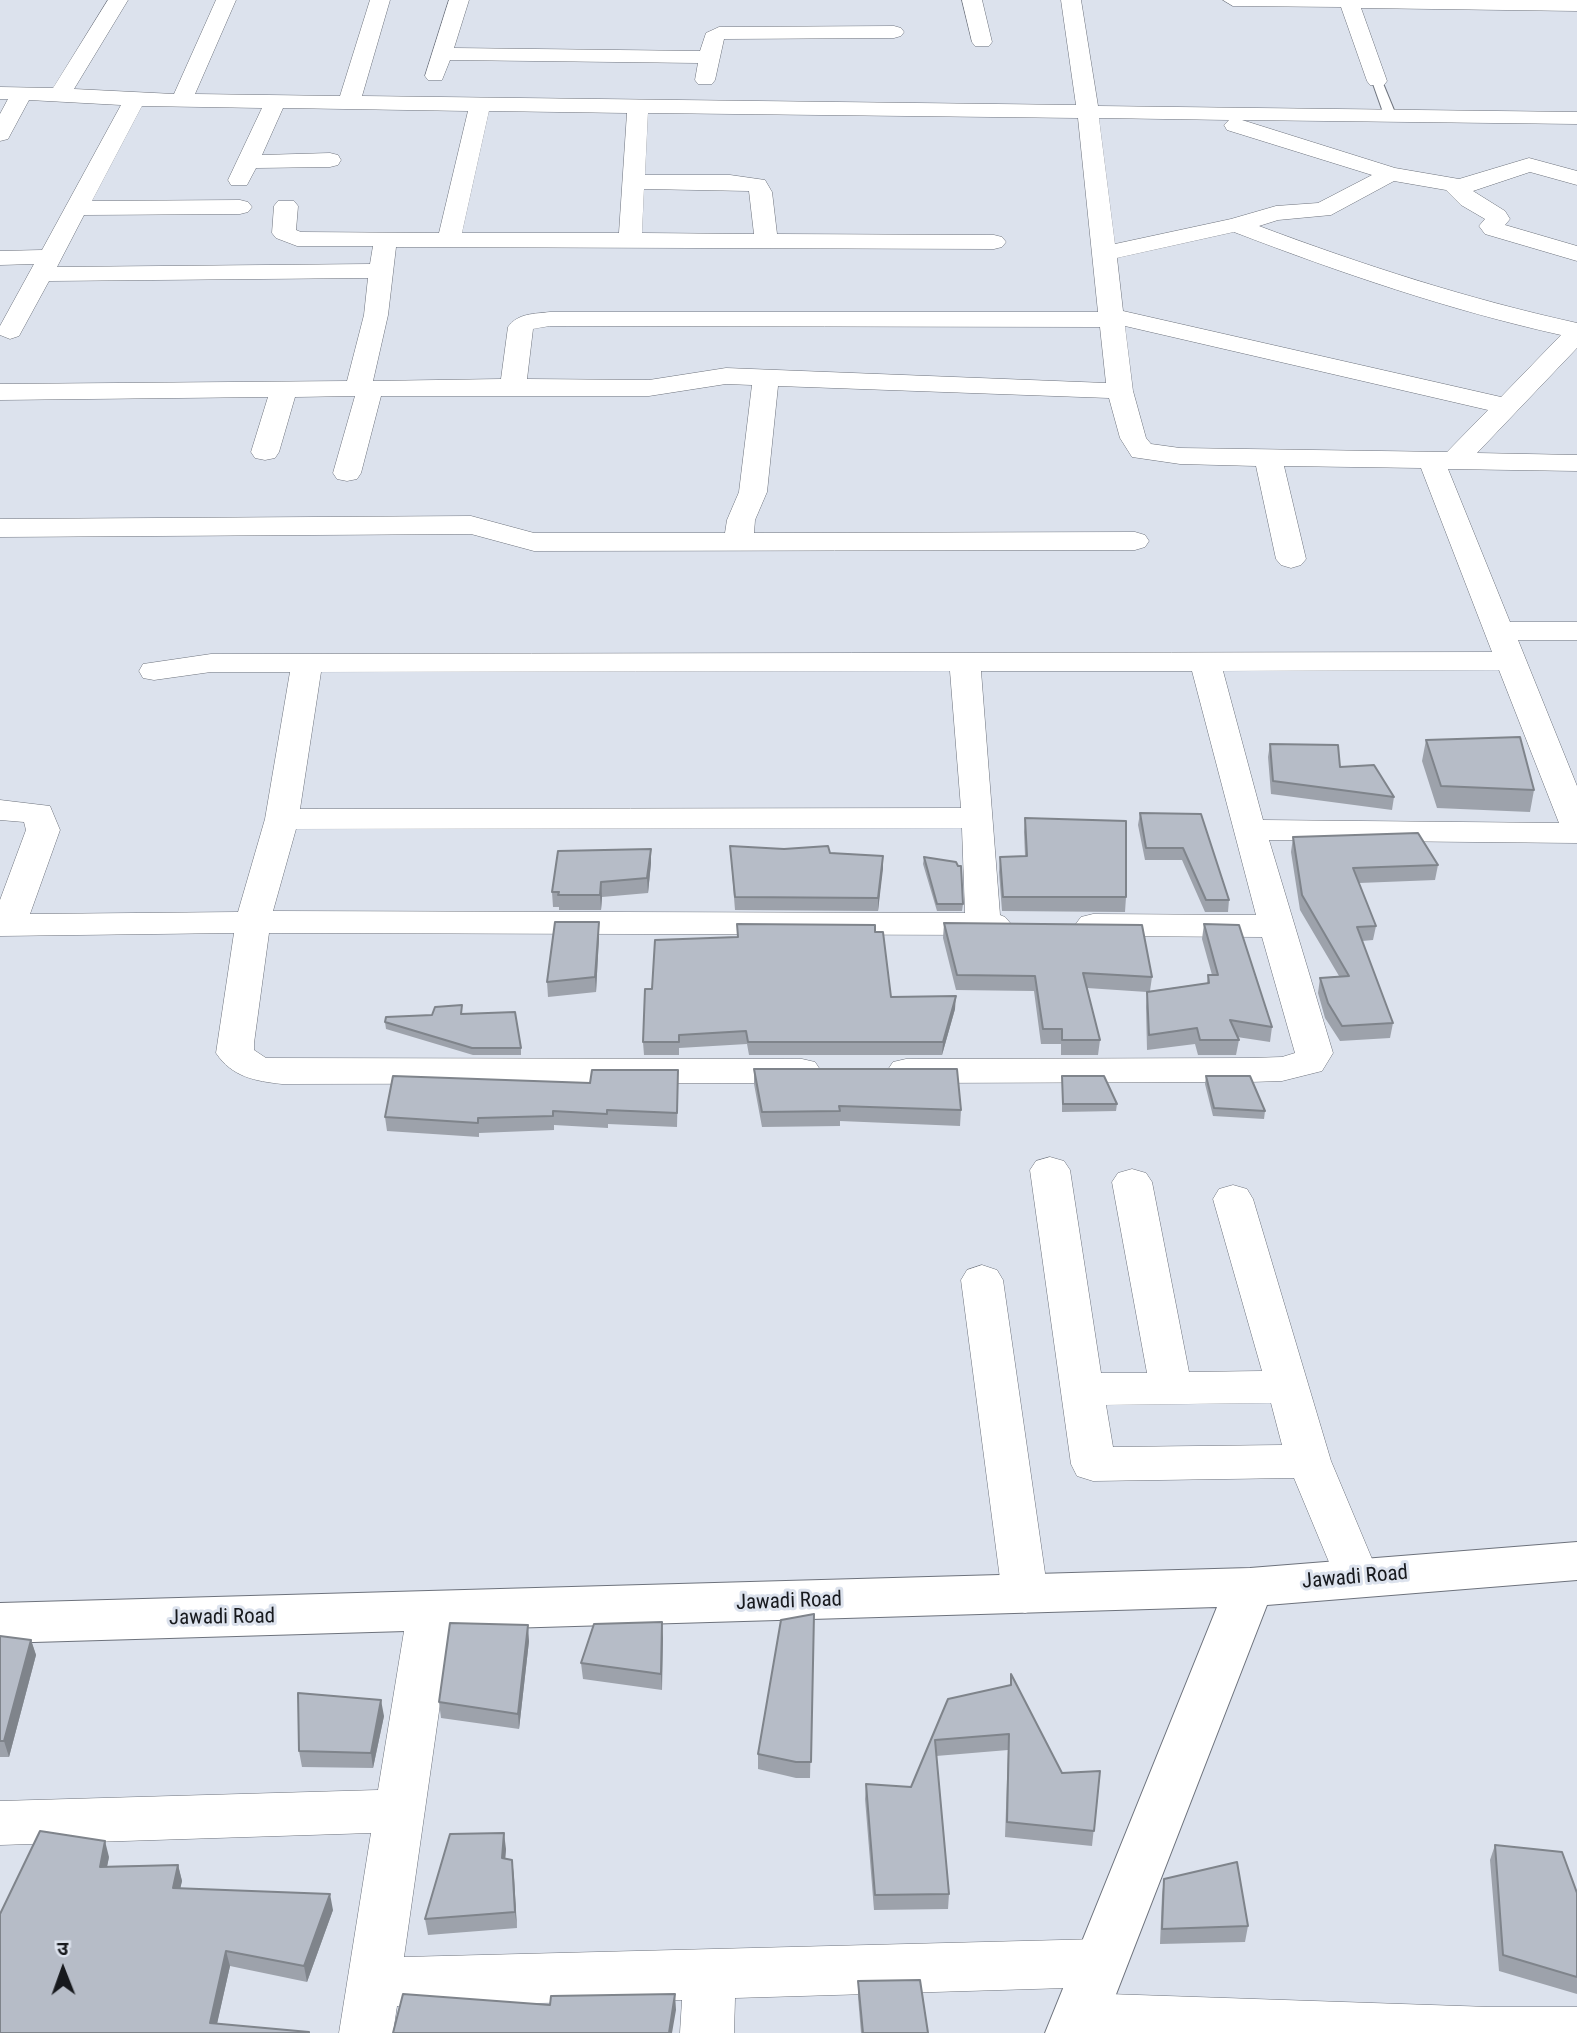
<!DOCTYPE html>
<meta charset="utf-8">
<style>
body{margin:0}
#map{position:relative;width:1577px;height:2033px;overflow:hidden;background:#dce2ed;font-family:"Roboto Condensed","Noto Sans Devanagari",sans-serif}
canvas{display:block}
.north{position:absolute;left:28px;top:1935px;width:70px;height:70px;-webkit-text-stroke:5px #dce2ed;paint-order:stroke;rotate:359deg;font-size:19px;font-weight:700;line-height:28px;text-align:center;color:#17191d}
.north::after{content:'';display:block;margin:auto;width:24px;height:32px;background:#17191d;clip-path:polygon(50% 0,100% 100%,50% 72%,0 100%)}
</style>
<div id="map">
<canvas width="1577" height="2033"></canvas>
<div class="north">उ</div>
</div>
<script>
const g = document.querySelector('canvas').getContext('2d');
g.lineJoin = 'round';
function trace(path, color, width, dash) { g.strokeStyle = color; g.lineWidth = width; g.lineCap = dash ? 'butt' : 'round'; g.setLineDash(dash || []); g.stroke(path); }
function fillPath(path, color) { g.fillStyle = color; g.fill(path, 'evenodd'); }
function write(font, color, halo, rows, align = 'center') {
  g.font = font + ' "Roboto Condensed",sans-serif'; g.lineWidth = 6; g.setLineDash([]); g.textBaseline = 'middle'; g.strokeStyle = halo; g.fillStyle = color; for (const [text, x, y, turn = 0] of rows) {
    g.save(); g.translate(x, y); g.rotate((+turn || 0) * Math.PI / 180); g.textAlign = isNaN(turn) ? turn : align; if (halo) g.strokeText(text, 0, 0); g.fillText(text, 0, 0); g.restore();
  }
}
const service = new Path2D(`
 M 1373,79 L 1382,81 L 1396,115 L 1394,117 L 1384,115 L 1372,81 Z`);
const minor = new Path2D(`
 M 108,0 L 128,0 L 74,89 L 174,94 L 216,0 L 236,0 L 195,94 L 340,96 L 370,0 L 390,0 L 362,96 L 1076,105 L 1061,0 L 1081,0 L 1098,106 L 1577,112 L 1577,124 L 1242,120 L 1395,168 L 1459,179 L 1529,158 L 1577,171 L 1577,185 L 1530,172 L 1473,191 L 1505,211 L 1510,219 L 1505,225 L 1577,246 L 1577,261 L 1485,234 L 1479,226 L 1485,219 L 1461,205 L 1446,190 L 1394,181 L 1331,215 L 1278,220 L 1259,226 C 1363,265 1468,299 1577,323 L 1577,348 L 1477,453 L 1577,455 L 1577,471 L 1448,469 L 1510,622 L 1577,622 L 1577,640 L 1518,640 L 1577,786 L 1577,843 L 1269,840 L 1333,1053 L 1322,1071 L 1282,1081 L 1250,1082 L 906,1083 L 893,1080 L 887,1071 L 893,1062 L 906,1059 L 1250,1058 L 1282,1057 L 1295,1053 L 1262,937 L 1093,936 L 1081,933 L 1075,925 L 1081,917 L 1093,914 L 1256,915 L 1192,671 L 981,671 L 1000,915 L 1005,917 L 1011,924 L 1005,931 L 993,935 L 269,933 L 254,1043 L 254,1050 L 266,1058 L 802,1059 L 815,1062 L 821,1071 L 815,1080 L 802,1083 L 282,1084 C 255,1081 232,1077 216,1053 L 234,933 L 0,936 L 0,900 L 26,830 L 24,822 L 0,820 L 0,800 L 50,806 L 60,830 L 30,914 L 238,912 L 265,819 L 290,672 L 211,672 L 154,680 L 143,678 L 139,671 L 143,664 L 211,654 L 1492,652 L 1421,468 L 1284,466 L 1306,559 L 1301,565 L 1291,568 L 1281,565 L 1276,559 L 1256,466 L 1180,464 L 1132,457 L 1120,438 L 1109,398 L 778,386 L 767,492 L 755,520 L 754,533 L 1135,532 L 1145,535 L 1149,541 L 1145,547 L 1135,550 L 534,551 L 471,534 L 0,537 L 0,519 L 471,516 L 534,533 L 725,533 L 727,520 L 739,492 L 752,385 L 726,384 L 649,396 L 381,396 L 361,473 L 357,479 L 347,481 L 337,479 L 333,473 L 355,396 L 295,397 L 279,452 L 275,458 L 265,460 L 255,458 L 251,452 L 268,397 L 0,400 L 0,384 L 347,381 L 364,315 L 368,278 L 49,281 L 19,336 L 10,339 L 0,335 L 0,326 L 34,264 L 0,265 L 0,251 L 42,250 L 121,105 L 29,100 L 8,139 L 0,141 L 0,114 L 8,99 L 0,99 L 0,87 L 53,88 ZM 142,106 L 262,108 L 228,180 L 231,185 L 247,185 L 256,168 L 330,167 L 338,165 L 341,160 L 338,155 L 330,153 L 262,155 L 283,108 L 468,111 L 439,233 L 301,232 L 296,230 L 298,206 L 294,201 L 278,201 L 274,206 L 272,233 L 276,238 L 297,246 L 373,246 L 370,264 L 57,267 L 84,215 L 240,214 L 248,212 L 252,207 L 248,202 L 240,200 L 92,201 ZM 489,111 L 627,113 L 619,233 L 462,233 ZM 648,113 L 1078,118 L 1098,312 L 550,312 C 534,314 518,313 508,327 L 501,379 L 373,381 L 388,315 L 396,247 L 994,249 L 1002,247 L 1006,242 L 1002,237 L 994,235 L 777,234 L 772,192 L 765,180 L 730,175 L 645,175 ZM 1099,118 L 1229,120 L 1224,125 L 1227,130 L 1372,175 L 1318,203 L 1276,206 L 1231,219 L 1115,244 ZM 644,189 L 749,191 L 754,234 L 642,233 ZM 1234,232 C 1341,273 1449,310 1561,335 L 1501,397 L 1123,311 L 1117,258 ZM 550,326 L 1100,327 L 1106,383 L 726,368 L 649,380 L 527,379 L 533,329 ZM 1125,326 L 1488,410 L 1447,452 L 1180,448 L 1151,444 L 1146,438 L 1133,391 ZM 1499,670 L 1559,823 L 1263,820 L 1223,671 ZM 950,671 L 961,808 L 300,809 L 321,672 ZM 962,828 L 965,913 L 273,911 L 296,829 Z
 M 449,0 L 469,0 L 454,48 L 700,51 L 706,33 L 719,27 L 894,26 L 901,28 L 904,32 L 901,36 L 894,38 L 724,39 L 715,80 L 712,84 L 698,84 L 695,80 L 698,63 L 450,60 L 442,80 L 428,80 L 425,76 Z
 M 962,0 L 982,0 L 992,42 L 989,46 L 975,46 L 972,42 Z
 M 1223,0 L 1577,0 L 1577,11 L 1361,8 L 1387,81 L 1384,85 L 1370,85 L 1367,81 L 1341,7 L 1233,6 Z
 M 1050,1157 L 1064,1161 L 1070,1170 L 1101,1373 L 1147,1373 L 1112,1182 L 1118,1173 L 1132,1169 L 1146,1173 L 1152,1182 L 1189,1372 L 1262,1371 L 1213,1199 L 1219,1189 L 1233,1185 L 1247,1189 L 1253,1199 L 1331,1461 L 1380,1578 L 1373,1591 L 1357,1596 L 1341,1591 L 1294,1478 L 1093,1481 L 1077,1476 L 1071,1464 L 1030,1170 L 1036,1161 ZM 1271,1403 L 1282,1445 L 1113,1447 L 1106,1405 Z
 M 982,1265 L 997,1270 L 1003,1280 L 1048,1594 L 1041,1607 L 1025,1613 L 1009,1607 L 1002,1594 L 961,1280 L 967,1270 Z
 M 430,1594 L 447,1600 L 453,1613 L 404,1957 L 1100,1939 L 1119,1946 L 1126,1963 L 1119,1980 L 1100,1987 L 735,1998 L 734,2033 L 680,2033 L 682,2000 L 397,2006 L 393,2033 L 339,2033 L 371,1833 L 0,1845 L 0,1801 L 378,1790 L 407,1613 L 413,1600 Z
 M 1079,1993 L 1490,2007 L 1577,2007 L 1577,2033 L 1059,2033 L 1052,2018 L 1060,2001 Z`);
const tertiary = new Path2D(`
 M 1577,1542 L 1577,1580 L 1267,1605 L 1101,2033 L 1045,2033 L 1217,1607 L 0,1643 L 0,1603 L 1250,1568 Z`);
trace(service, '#6d727c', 2);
trace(minor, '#6d727c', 1);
trace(tertiary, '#6d727c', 2);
fillPath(service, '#fff');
fillPath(minor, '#fff');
fillPath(tertiary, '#fff');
fillPath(new Path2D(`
 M 1426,740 L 1534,790 L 1530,812 L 1437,808 L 1422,761 Z
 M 1270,744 L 1340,767 L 1394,797 L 1392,810 L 1271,794 L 1268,757 Z
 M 1140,813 L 1201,814 L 1229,900 L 1228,912 L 1205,912 L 1182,860 L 1145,860 L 1138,825 Z
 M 1025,818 L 1126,897 L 1125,912 L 1002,911 L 999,872 L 1000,857 L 1025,856 L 1024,832 Z
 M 1293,837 L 1438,865 L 1435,880 L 1359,883 L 1376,926 L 1373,940 L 1362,941 L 1393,1023 L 1390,1038 L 1340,1041 L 1325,1018 L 1318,993 L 1320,978 L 1339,976 L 1300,910 L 1291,852 Z
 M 730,846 L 883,856 L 878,911 L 735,910 Z
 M 924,857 L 963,904 L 962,911 L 937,911 L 923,864 Z
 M 651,863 L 648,893 L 602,897 L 601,910 L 559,910 L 559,907 L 553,907 L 552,892 Z
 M 944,923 L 1152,977 L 1150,991 L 1207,983 L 1208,975 L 1212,975 L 1202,939 L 1204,924 L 1272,1027 L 1270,1042 L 1237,1037 L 1239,1040 L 1236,1055 L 1198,1055 L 1195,1044 L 1147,1050 L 1146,1007 L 1147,992 L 1087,988 L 1100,1040 L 1098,1055 L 1061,1055 L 1061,1044 L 1041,1044 L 1034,991 L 956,990 L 943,938 Z
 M 737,924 L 875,925 L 875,932 L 891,997 L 955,1009 L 942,1055 L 749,1055 L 747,1044 L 679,1048 L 679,1055 L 644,1055 L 643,1042 L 652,989 L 737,937 Z
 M 599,937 L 596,992 L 548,997 L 547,982 Z
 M 462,1014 L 521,1048 L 521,1055 L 473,1055 L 386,1029 L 385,1022 Z
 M 754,1069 L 961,1110 L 960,1126 L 840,1121 L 840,1126 L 762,1127 L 754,1084 Z
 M 1062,1076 L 1117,1104 L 1116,1111 L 1062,1112 Z
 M 1206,1076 L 1265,1111 L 1264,1119 L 1213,1116 L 1205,1084 Z
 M 590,1083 L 678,1084 L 677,1127 L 608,1124 L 608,1128 L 554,1125 L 554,1130 L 479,1133 L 479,1137 L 387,1131 L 385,1117 Z
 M 814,1614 L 810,1778 L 796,1778 L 758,1769 L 758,1754 Z
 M 662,1622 L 662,1690 L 583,1679 L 581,1663 Z
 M 0,1636 L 31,1640 L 36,1655 L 9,1757 L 0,1757 Z
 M 529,1641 L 519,1729 L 441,1718 L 439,1702 Z
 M 1011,1674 L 1062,1773 L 1100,1771 L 1092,1846 L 1005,1837 L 1008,1750 L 936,1756 L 949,1894 L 948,1909 L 874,1910 L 865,1799 L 866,1784 L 911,1787 L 948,1699 L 1010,1686 Z
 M 384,1716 L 373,1768 L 302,1767 L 299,1751 Z
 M 1495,1845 L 1577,1893 L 1577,1994 L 1499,1971 L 1490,1860 Z
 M 506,1849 L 505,1859 L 512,1860 L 517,1928 L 428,1935 L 425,1919 Z
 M 109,1857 L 107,1866 L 178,1865 L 182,1881 L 180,1888 L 333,1910 L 307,1982 L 230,1966 L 217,2023 L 0,2033 Z
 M 1164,1879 L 1248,1926 L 1245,1942 L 1160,1944 L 1162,1895 Z
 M 858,1981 L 928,2033 L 861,2033 L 858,1997 Z`), '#9da2ab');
fillPath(new Path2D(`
 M 651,849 L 651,863 L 648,893 L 647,878 Z
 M 883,856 L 883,869 L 878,911 L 878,898 Z
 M 601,882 L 602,897 L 601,910 L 600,895 Z
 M 599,922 L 599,937 L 596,992 L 595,977 Z
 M 956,996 L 955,1009 L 942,1055 L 943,1042 Z
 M 662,1622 L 663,1638 L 662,1690 L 661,1674 Z
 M 528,1625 L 529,1641 L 519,1729 L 518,1714 Z
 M 31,1640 L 36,1655 L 9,1757 L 4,1741 Z
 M 381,1700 L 384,1716 L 373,1768 L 371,1753 Z
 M 504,1833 L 506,1849 L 504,1874 L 502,1858 Z
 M 105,1841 L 109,1857 L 104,1882 L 100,1867 Z
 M 512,1860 L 514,1876 L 517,1928 L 515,1912 Z
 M 178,1865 L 182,1881 L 177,1903 L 173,1888 Z
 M 330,1894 L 333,1910 L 307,1982 L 304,1966 Z
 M 226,1951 L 230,1966 L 215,2033 L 210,2023 Z
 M 675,1994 L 676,2010 L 672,2033 L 669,2033 Z`), '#7f848b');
const building = new Path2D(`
 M 1520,737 L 1534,790 L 1441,786 L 1426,740 Z
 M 1270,744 L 1338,745 L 1340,767 L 1374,765 L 1394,797 L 1273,781 Z
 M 1140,813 L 1201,814 L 1229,900 L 1206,900 L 1183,848 L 1146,848 Z
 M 1025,818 L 1126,821 L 1126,897 L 1003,897 L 1000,857 L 1027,856 Z
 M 1418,833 L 1438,865 L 1353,868 L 1376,926 L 1357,927 L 1393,1023 L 1342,1026 L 1328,1003 L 1320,978 L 1349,976 L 1302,895 L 1293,837 Z
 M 730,846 L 784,849 L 828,846 L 830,853 L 883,856 L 878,898 L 735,897 Z
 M 651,849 L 647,878 L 601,882 L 600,895 L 558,895 L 559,892 L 552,892 L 558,851 Z
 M 924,857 L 956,862 L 958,866 L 961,866 L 963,904 L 937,904 Z
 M 555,922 L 599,922 L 595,977 L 547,982 Z
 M 944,923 L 1142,925 L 1152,977 L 1083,973 L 1100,1040 L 1062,1040 L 1062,1029 L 1043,1029 L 1035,976 L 957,975 Z
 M 737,924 L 875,925 L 875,932 L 883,932 L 891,997 L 956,996 L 943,1042 L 748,1042 L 746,1031 L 679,1035 L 679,1042 L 643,1042 L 645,989 L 652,989 L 655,940 L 738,937 Z
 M 1204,924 L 1239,925 L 1272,1027 L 1230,1020 L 1239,1040 L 1200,1040 L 1197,1028 L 1149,1035 L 1147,992 L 1209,983 L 1208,975 L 1218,975 Z
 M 462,1005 L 461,1014 L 515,1012 L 521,1048 L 472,1048 L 385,1022 L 386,1017 L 432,1015 L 435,1007 Z
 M 754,1069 L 957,1069 L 961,1110 L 839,1106 L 840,1111 L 762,1112 Z
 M 592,1070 L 678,1070 L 677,1113 L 607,1110 L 607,1114 L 553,1111 L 553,1116 L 478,1118 L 478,1123 L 385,1117 L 393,1076 L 590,1083 Z
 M 1062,1076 L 1104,1076 L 1117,1104 L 1063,1104 Z
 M 1206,1076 L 1250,1076 L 1265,1111 L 1214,1108 Z
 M 814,1614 L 811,1762 L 796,1762 L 758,1754 L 781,1620 Z
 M 662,1622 L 661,1674 L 581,1663 L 594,1624 Z
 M 450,1623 L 528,1625 L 518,1714 L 439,1702 Z
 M 0,1636 L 31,1640 L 4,1741 L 0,1741 Z
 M 1011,1674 L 1062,1773 L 1100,1771 L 1094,1831 L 1007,1822 L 1009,1734 L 935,1740 L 949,1894 L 875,1895 L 866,1784 L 911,1787 L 948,1699 L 1011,1685 Z
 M 298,1693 L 381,1700 L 371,1753 L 299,1751 Z
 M 40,1831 L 105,1841 L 100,1867 L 178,1865 L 173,1888 L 330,1894 L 304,1966 L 226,1951 L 210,2023 L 309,2032 L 309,2033 L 0,2033 L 0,1914 Z
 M 504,1833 L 502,1858 L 512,1860 L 515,1912 L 425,1919 L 450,1834 Z
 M 1495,1845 L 1562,1852 L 1577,1893 L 1577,1977 L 1503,1955 Z
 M 1237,1862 L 1248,1926 L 1162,1929 L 1164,1879 Z
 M 920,1980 L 928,2033 L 863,2033 L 858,1981 Z
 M 403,1994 L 550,2005 L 551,1996 L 675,1994 L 669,2033 L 393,2033 Z`);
fillPath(building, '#b6bcc7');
trace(building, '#7f848b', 2);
write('21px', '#17191d', '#dce2ed', [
 ["Jawadi Road",1355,1578,-5],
 ["Jawadi Road",789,1602,-2],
 ["Jawadi Road",222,1618,-1]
]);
</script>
